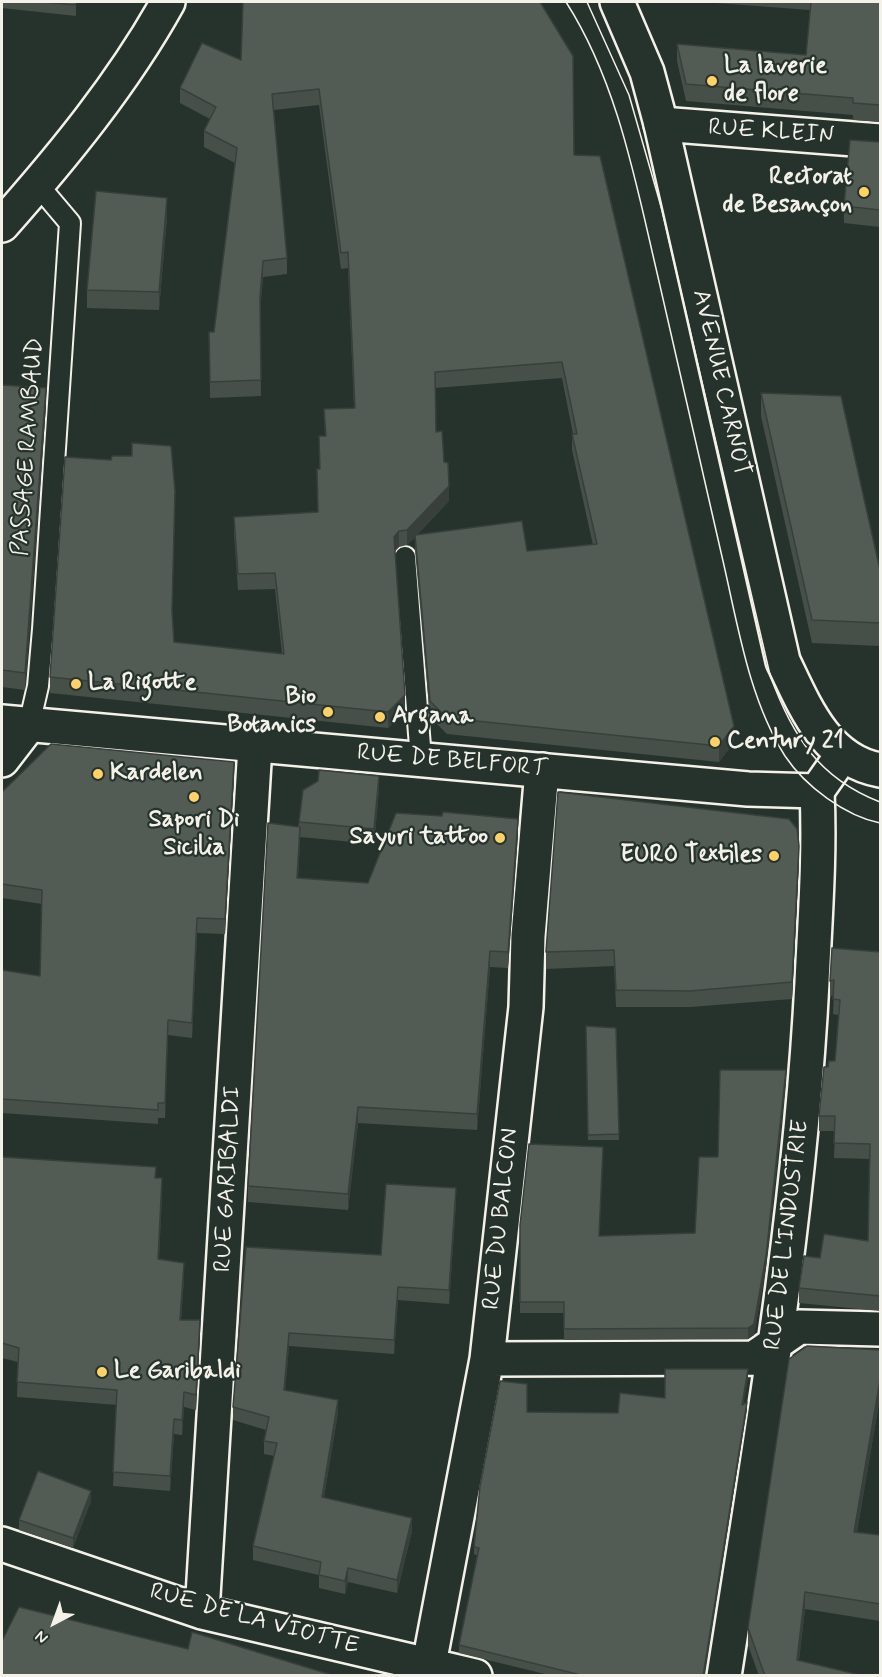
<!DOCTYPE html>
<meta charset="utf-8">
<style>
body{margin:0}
#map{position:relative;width:882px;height:1677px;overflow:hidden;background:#26332d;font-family:Mynerve,sans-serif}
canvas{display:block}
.frame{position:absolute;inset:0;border:3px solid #f4f1e8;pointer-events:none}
.north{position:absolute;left:24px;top:1593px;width:60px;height:60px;-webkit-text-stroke:4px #26332d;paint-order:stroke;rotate:221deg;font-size:16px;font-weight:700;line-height:24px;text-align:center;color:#f4f1e8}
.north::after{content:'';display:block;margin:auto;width:21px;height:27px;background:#f4f1e8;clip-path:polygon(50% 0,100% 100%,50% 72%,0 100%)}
</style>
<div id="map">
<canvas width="882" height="1677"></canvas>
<div class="frame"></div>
<div class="north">N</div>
</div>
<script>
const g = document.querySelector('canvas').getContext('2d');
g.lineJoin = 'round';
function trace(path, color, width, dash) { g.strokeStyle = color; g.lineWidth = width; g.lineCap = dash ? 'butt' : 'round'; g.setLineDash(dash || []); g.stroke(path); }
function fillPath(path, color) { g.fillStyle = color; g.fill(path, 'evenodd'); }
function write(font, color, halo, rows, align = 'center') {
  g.font = font + ' Mynerve,sans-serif'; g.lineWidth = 4.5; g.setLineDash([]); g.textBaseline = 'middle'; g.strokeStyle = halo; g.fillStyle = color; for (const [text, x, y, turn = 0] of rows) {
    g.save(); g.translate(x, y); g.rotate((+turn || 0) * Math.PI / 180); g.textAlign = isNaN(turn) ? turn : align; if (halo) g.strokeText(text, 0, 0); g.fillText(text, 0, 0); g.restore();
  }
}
const lane = new Path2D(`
 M 405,557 L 421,759
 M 29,725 L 38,686 L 43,629 L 70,223 L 37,184`);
const street = new Path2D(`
 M 661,124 L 880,141
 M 2,225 C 63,156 123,83 168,2
 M 2,760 L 29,725
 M 487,1359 L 754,1358 L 799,1327 L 880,1329
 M 2,1544 L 202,1612 L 475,1676
 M 202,1612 L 255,746
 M 429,1664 L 487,1359 L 526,1007 L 528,936 L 542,770
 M 724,1676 C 760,1445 800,1215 812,982 C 815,918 820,855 817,791`);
const secondary = new Path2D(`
 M 617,2 L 647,72 L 661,124 L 783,661 C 804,705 826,761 880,770
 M 2,722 L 748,789 L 817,791 L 843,754`);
trace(lane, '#f4f1e8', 24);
trace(street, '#f4f1e8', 38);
trace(secondary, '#f4f1e8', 38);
trace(lane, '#26332d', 20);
trace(street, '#26332d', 33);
trace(secondary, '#26332d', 33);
trace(new Path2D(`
 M 566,2 C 618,83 636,184 658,277 C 680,372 701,467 723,561 C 738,626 749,699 785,756 C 805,786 845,816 880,823
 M 587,2 L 629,95 L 662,210 L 770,675 C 792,735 818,778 880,802`), '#f4f1e8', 1.5);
fillPath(new Path2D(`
 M 2,2 L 76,2 L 76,16 L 2,8 Z
 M 703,2 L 880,2 L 880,122 L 853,120 L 853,115 L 686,101 L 677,61 L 677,44 L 806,55 L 810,10 Z
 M 241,60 L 574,155 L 734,742 L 719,762 L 447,734 L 430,717 L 415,551 L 415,537 L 407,545 L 399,547 L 395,551 L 405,711 L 388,728 L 50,693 L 50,677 L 172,615 L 174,642 L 282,654 L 275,589 L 238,590 L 234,533 L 234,517 L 318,513 L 317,469 L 320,469 L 319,436 L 325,436 L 324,409 L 354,408 L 348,268 L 341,269 L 319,105 L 274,110 L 287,258 L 287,274 L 263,277 L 260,311 L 261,396 L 210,398 L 209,332 L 214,332 L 235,163 L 204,147 L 204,131 L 210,119 L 180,103 L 180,88 ZM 562,378 L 573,434 L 572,434 L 572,450 L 593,545 L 527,551 L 417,535 L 449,501 L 444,462 L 436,432 L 435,388 Z
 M 880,142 L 880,227 L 844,223 L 844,206 L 879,143 Z
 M 167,217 L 159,310 L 87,308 L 87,290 Z
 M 2,385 L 46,405 L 25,690 L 2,687 Z
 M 761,393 L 880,570 L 880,646 L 812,643 L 761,416 Z
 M 234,776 L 225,934 L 197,933 L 192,1038 L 168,1035 L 165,1118 L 158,1118 L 158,1124 L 2,1113 L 2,970 L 40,976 L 42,904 L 2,898 L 2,792 Z
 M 379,790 L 374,844 L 300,837 L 298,878 L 368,883 L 518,835 L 508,968 L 490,967 L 477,1130 L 358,1123 L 348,1210 L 248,1202 L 248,1186 L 299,822 Z
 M 799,862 L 792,999 L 690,1007 L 616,1007 L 614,966 L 546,969 L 546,952 Z
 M 880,952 L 880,1311 L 799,1303 L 799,1288 L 820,1258 L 868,1241 L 870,1159 L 834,1158 L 835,1131 L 819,1131 L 819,1116 L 828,1067 L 835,1061 L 839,1015 L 833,1014 L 834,995 L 830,996 L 830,981 Z
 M 586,1026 L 616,1028 L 619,1140 L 588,1140 Z
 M 786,1080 L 766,1267 L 754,1335 L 748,1339 L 564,1340 L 564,1313 L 520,1313 L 520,1225 L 600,1236 L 695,1233 L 718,1157 Z
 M 2,1157 L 156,1178 L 162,1193 L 159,1259 L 184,1277 L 181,1320 L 200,1335 L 196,1410 L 184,1407 L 182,1435 L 174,1434 L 170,1491 L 113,1486 L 117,1405 L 17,1397 L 18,1362 L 2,1358 Z
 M 456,1202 L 449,1304 L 398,1300 L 394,1354 L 289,1346 L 285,1390 L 338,1413 L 324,1497 L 412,1531 L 397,1593 L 348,1582 L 345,1594 L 319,1588 L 319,1575 L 253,1560 L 253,1546 L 274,1456 L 264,1454 L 264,1441 L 266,1430 L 233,1420 L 233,1407 L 246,1247 L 381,1255 Z
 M 880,1350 L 880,1397 L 857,1532 L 880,1535 L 880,1621 L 805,1609 L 799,1660 L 864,1676 L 759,1676 L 748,1645 L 748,1628 Z
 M 748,1377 L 743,1404 L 747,1409 L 704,1676 L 553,1676 L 459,1653 L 459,1645 L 478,1556 L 474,1554 L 474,1547 L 527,1412 L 618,1413 L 665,1398 Z
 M 91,1501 L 73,1548 L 19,1530 L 19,1520 Z`), '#474f49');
fillPath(new Path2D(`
 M 167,198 L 167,217 L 159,310 L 159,292 Z
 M 263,261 L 263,277 L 260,313 L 260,297 Z
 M 46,388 L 46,405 L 25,690 L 25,673 Z
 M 449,486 L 449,501 L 407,545 L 407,530 Z
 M 399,531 L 399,547 L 394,552 L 394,537 Z
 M 405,695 L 405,711 L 388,728 L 388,712 Z
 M 734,726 L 734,742 L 719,762 L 719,746 Z
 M 234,762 L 234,776 L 225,934 L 225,919 Z
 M 379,776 L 379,790 L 374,844 L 374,829 Z
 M 518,819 L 518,835 L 508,968 L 508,952 Z
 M 300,827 L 300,843 L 297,894 L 297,878 Z
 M 799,846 L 799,862 L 792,999 L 792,982 Z
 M 197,918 L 197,933 L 192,1038 L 192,1023 Z
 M 490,951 L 490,967 L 477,1130 L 477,1114 Z
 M 786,1070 L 786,1080 L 766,1267 L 754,1335 L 748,1339 L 748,1328 Z
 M 358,1107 L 358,1123 L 348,1210 L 348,1194 Z
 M 162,1178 L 162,1193 L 158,1274 L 158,1259 Z
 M 456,1188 L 456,1202 L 449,1304 L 449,1290 Z
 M 184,1263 L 184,1277 L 180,1335 L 180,1320 Z
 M 398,1287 L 398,1300 L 394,1354 L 394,1340 Z
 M 200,1320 L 200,1335 L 196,1410 L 196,1395 Z
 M 289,1333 L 289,1346 L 284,1404 L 284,1390 Z
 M 748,1369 L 748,1377 L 742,1413 L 742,1405 Z
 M 880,1380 L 880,1397 L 854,1548 L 854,1532 Z
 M 184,1392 L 184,1407 L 182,1435 L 182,1420 Z
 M 338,1400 L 338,1413 L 322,1510 L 322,1497 Z
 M 747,1402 L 747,1409 L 704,1676 L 703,1676 Z
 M 174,1419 L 174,1434 L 170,1491 L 170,1476 Z
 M 91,1491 L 91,1501 L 73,1548 L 73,1538 Z
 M 412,1518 L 412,1531 L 397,1593 L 397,1580 Z
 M 348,1568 L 348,1582 L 345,1594 L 345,1581 Z
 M 805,1592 L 805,1609 L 797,1676 L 797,1660 Z`), '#39403c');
const building = new Path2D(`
 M 42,2 L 76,2 L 76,5 Z
 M 243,2 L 540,2 L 573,56 L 574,155 L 600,156 L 734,726 L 719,746 L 447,718 L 430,701 L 415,535 L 522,521 L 527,551 L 597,544 L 572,434 L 577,434 L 562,362 L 435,372 L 436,432 L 442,431 L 444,462 L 448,463 L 449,486 L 407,530 L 399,531 L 394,537 L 405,695 L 388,712 L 50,677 L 65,457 L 111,460 L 112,456 L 132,456 L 132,443 L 171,446 L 175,491 L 172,611 L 174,642 L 284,654 L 275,573 L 238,574 L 234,517 L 318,512 L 317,469 L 320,469 L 319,436 L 326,436 L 324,409 L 355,408 L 348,252 L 341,253 L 319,89 L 272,94 L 287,258 L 263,261 L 260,297 L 261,380 L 210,382 L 209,332 L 214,332 L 237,148 L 204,131 L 216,107 L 180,88 L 202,43 L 241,60 Z
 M 811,2 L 880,2 L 880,105 L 853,103 L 853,98 L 686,84 L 677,44 L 806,55 Z
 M 850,140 L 880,142 L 880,210 L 844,206 Z
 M 96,191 L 167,198 L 159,292 L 87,290 Z
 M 2,385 L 46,388 L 25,673 L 2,670 Z
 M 761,393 L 841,396 L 880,570 L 880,623 L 812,620 Z
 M 51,744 L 234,762 L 225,919 L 197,918 L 192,1023 L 168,1020 L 165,1103 L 158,1103 L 158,1110 L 2,1099 L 2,970 L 40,976 L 42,890 L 2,884 L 2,792 Z
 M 319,770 L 379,776 L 374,829 L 299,822 L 303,790 L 318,781 Z
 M 558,792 L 789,819 L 797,829 L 799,846 L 792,982 L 690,991 L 616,990 L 614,950 L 546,952 Z
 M 443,812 L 518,819 L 508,952 L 490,951 L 477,1114 L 358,1107 L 348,1194 L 248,1186 L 268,823 L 300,827 L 297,878 L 368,883 L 396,813 L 442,816 Z
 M 832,948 L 880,952 L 880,1296 L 799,1288 L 804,1256 L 820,1258 L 824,1234 L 868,1241 L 870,1144 L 834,1143 L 835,1116 L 819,1116 L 824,1067 L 828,1067 L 829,1061 L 835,1061 L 840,1000 L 833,999 L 834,980 L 830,981 Z
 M 586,1026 L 616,1028 L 619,1134 L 588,1135 Z
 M 720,1070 L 786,1070 L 766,1256 L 754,1324 L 748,1328 L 564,1329 L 564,1302 L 520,1302 L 520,1225 L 529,1144 L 603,1147 L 599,1236 L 695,1233 L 699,1157 L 718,1157 Z
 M 2,1157 L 156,1167 L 155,1178 L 162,1178 L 158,1259 L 184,1263 L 180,1320 L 200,1320 L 196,1395 L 184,1392 L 182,1420 L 174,1419 L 170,1476 L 113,1472 L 117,1390 L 17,1382 L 19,1348 L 2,1343 Z
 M 386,1184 L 456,1188 L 449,1290 L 398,1287 L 394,1340 L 289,1333 L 284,1390 L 338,1400 L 322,1497 L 412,1518 L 397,1580 L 348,1568 L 345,1581 L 319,1575 L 321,1562 L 253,1546 L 277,1443 L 264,1441 L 269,1417 L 233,1407 L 246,1247 L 381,1255 Z
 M 807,1346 L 880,1350 L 880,1380 L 854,1532 L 880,1535 L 880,1604 L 805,1592 L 797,1660 L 864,1676 L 765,1676 L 748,1628 L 789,1359 Z
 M 665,1369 L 748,1369 L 742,1405 L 747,1402 L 703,1676 L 585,1676 L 459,1645 L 479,1548 L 474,1547 L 480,1486 L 500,1381 L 527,1384 L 527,1412 L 618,1413 L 620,1393 L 665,1398 Z
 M 38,1471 L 91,1491 L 73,1538 L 19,1520 Z
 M 19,1607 L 188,1649 L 192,1632 L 335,1676 L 2,1676 L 2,1641 Z`);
fillPath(building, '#525c55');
trace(building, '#39403c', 1.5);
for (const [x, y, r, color] of [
 [712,81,6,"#ffd166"],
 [864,192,6,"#ffd166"],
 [76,684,6,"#ffd166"],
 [328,712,6,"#ffd166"],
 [380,717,6,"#ffd166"],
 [715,742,6,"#ffd166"],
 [98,774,6,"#ffd166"],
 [194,797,6,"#ffd166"],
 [500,838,6,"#ffd166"],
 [774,856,6,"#ffd166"],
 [102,1372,6,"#ffd166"]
]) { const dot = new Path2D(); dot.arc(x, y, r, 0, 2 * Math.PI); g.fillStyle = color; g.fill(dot); trace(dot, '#26332d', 2); }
write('bold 24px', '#f4f1e8', '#26332d', [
 ["La laverie",724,67],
 ["de flore",724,95],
 ["Rectorat",852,178,"right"],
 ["de Besançon",852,206,"right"],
 ["La Rigotte",88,684],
 ["Bio",316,698,"right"],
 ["Botanics",316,726,"right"],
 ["Argana",392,717],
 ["Century 21",727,742],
 ["Kardelen",110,774],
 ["Sapori Di",194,821,"center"],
 ["Sicilia",194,849,"center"],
 ["Sayuri tattoo",488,838,"right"],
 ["EURO Textiles",762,856,"right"],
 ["Le Garibaldi",114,1372]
], 'left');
write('24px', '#f4f1e8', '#26332d', [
 ["RUE KLEIN",771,133,4],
 ["AVENUE CARNOT",720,383,77],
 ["PASSAGE RAMBAUD",29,447,-86],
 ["RUE DE BELFORT",452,762,5],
 ["RUE GARIBALDI",229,1179,-87],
 ["RUE DU BALCON",502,1219,-84],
 ["RUE DE L'INDUSTRIE",788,1235,-83],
 ["RUE DE LA VIOTTE",254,1620,15]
]);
</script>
